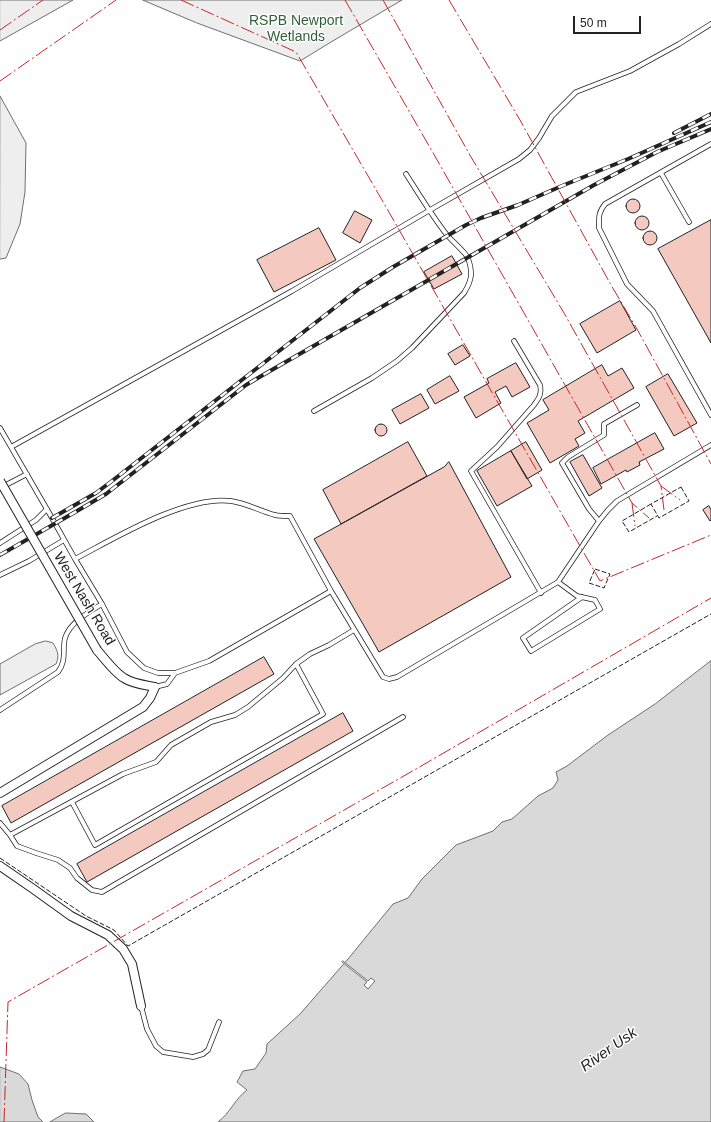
<!DOCTYPE html>
<style>
body{margin:0}
#map{position:relative;width:711px;height:1122px;overflow:hidden;background:#fff;font-family:Helvetica,sans-serif}
canvas{display:block}
.scale{position:absolute;left:573px;top:16px;width:68px;height:18px;box-sizing:border-box;border:2px solid #222;border-top:0;padding-left:5px;font-size:12px;line-height:14px;white-space:nowrap;color:#222;-webkit-text-stroke:3px #fff;paint-order:stroke}
</style>
<div id="map">
<canvas width="711" height="1122"></canvas>
<div class="scale">50 m</div>
</div>
<script>
const g = document.querySelector('canvas').getContext('2d');
g.lineJoin = 'round';
function fillPath(path, color) { g.fillStyle = color; g.fill(path, 'evenodd'); }
function trace(path, color, width, dash) { g.strokeStyle = color; g.lineWidth = width; g.lineCap = dash ? 'butt' : 'round'; g.setLineDash(dash || []); g.stroke(path); }
function write(font, color, halo, rows, align = 'center') {
  g.font = font + ' Helvetica,sans-serif'; g.lineWidth = 3; g.setLineDash([]); g.textBaseline = 'middle'; g.strokeStyle = halo; g.fillStyle = color; for (const [text, x, y, turn = 0] of rows) {
    g.save(); g.translate(x, y); g.rotate((+turn || 0) * Math.PI / 180); g.textAlign = isNaN(turn) ? turn : align; if (halo) g.strokeText(text, 0, 0); g.fillText(text, 0, 0); g.restore();
  }
}
const green = new Path2D(`
 M 0,0 L 73,0 L 0,41 Z
 M 143,0 L 402,0 L 331,42 L 300,61 L 197,23 Z
 M 0,96 L 26,143 L 25,192 L 20,224 L 6,258 L 0,259 Z
 M 46,641 L 53,643 C 57,650 60,655 56,664 L 0,695 L 0,664 L 35,644 Z`);
fillPath(green, '#eee');
trace(green, '#6f6f6f', 1);
const water = new Path2D(`
 M 711,661 L 711,1122 L 218,1122 C 230,1113 235,1099 247,1090 L 237,1082 L 243,1071 L 255,1069 L 266,1053 L 267,1044 L 300,1014 L 348,959 L 393,904 L 408,898 L 422,879 L 456,845 L 493,831 L 502,822 L 512,819 L 538,796 L 553,788 L 558,780 L 556,772 L 567,766 L 608,735 L 655,704 Z
 M 0,1067 L 19,1074 L 28,1084 L 32,1100 L 38,1117 L 43,1122 L 0,1122 Z
 M 66,1113 L 86,1114 L 94,1122 L 50,1122 Z`);
fillPath(water, '#d9d9d9');
trace(water, '#6f6f6f', 1);
const pier = new Path2D(`
 M 343,961 L 368,981 L 371,978 L 375,981 L 368,989 L 364,985 L 367,982 L 342,962 Z`);
fillPath(pier, '#fff');
trace(pier, '#6f6f6f', 1);
const building = new Path2D(`
 M626 206a7 7 0 1 1 14 0a7 7 0 1 1-14 0Z
 M 355,211 L 372,220 L 360,243 L 343,233 Z
 M635 223a7 7 0 1 1 14 0a7 7 0 1 1-14 0Z
 M 711,220 L 711,343 L 658,249 Z
 M 319,228 L 336,260 L 274,292 L 257,260 Z
 M643 238a7 7 0 1 1 14 0a7 7 0 1 1-14 0Z
 M 452,256 L 462,274 L 434,289 L 424,272 Z
 M 620,301 L 636,330 L 597,353 L 580,324 Z
 M 463,345 L 470,356 L 455,365 L 448,354 Z
 M 516,363 L 530,387 L 512,397 L 506,386 L 495,392 L 501,403 L 476,418 L 464,397 L 489,383 L 487,379 Z
 M 602,365 L 608,376 L 622,368 L 634,388 L 578,421 L 585,433 L 575,439 L 579,446 L 550,463 L 527,423 L 549,410 L 543,400 Z
 M 668,374 L 697,423 L 674,436 L 646,387 Z
 M 450,376 L 459,391 L 435,404 L 427,390 Z
 M 421,394 L 429,408 L 400,424 L 392,410 Z
 M375 430a6 6 0 1 1 12 0a6 6 0 1 1-12 0Z
 M 655,433 L 664,449 L 639,462 L 640,465 L 627,472 L 626,470 L 601,484 L 593,468 Z
 M 408,442 L 427,476 L 341,524 L 323,490 Z
 M 526,442 L 542,470 L 527,479 L 511,451 Z
 M 511,451 L 532,486 L 497,506 L 477,471 Z
 M 583,455 L 602,488 L 589,496 L 570,462 Z
 M 449,462 L 511,577 L 379,652 L 314,539 L 444,467 Z
 M 709,506 L 711,510 L 711,520 L 710,521 L 703,510 Z
 M 264,657 L 274,674 L 11,823 L 2,806 Z
 M 343,713 L 353,731 L 87,882 L 77,864 Z`);
fillPath(building, '#f3c9c0');
trace(building, '#222', 1);
const service = new Path2D(`
 M 711,144 L 605,204 C 598,213 599,217 599,228 L 627,284 L 653,311 L 711,415
 M 661,173 L 689,222
 M 514,341 L 540,385 C 542,394 539,398 534,405 L 497,447 L 471,471 L 541,593
 M 314,411 L 372,378 L 397,361 L 412,348 L 464,293 C 472,280 473,273 468,258 C 466,253 452,241 447,235 C 432,216 419,194 406,174
 M 0,428 L 52,518 L 75,559 L 102,604 L 127,652 L 144,668 L 158,673 L 175,673 L 209,661 L 331,591 L 290,516 C 285,516 279,516 275,515 C 260,511 246,503 231,501 C 186,495 115,538 75,559
 M 11,447 L 292,291 L 430,210 L 519,159 L 530,150 L 539,138 L 552,116 L 576,92 L 630,71 L 679,44 L 711,24
 M 2,487 L 27,474
 M 599,521 L 589,509 L 562,463 L 568,457 L 604,435 L 604,424 L 637,405
 M 0,543 L 36,520 L 47,509
 M 0,575 L 29,561 L 64,540
 M 558,582 L 577,596 L 595,600 L 600,609 L 531,651 L 523,638 L 582,597
 M 331,591 L 383,677 L 389,679 L 397,677 L 558,582 L 599,521 L 608,510 L 617,501 L 711,445
 M 155,687 L 167,684 L 175,673
 M 0,710 L 58,672 C 67,660 62,651 65,638 C 70,622 89,612 102,604
 M 72,802 L 95,845 L 323,714 L 296,664
 M 0,823 L 10,835 L 17,846 L 36,853 L 58,860 L 70,868 L 77,878 L 92,890 L 102,892 L 403,717
 M 10,835 L 123,774 L 156,762 L 171,745 L 211,722 L 235,715 L 248,707 L 283,678 L 296,664 L 310,654 L 329,645 L 354,630
 M 141,1006 L 147,1029 L 156,1046 L 163,1052 L 193,1057 L 203,1054 L 208,1050 L 219,1022`);
const minor = new Path2D(`
 M 0,793 L 143,707 L 150,698 L 155,687 C 145,685 133,684 124,678 C 115,673 104,658 97,650
 M 0,866 L 32,888 L 71,916 L 108,935 L 123,949 L 132,964 L 141,1006`);
trace(service, '#222', 5.5);
trace(minor, '#222', 10);
trace(service, '#fff', 4);
trace(minor, '#fff', 8);
const rail = new Path2D(`
 M 674,133 L 711,114
 M 52,518 L 96,493 L 112,481 L 360,288 L 393,267 L 466,225 L 481,218 L 518,205 L 564,185 L 628,159 L 711,122
 M 0,555 L 77,511 L 106,494 L 246,385 L 263,375 L 594,185 L 657,152 L 711,129`);
trace(rail, '#222', 4);
trace(rail, '#fff', 2.5, [8]);
const minorBridge = new Path2D(`
 M 0,481 L 97,650`);
trace(minorBridge, '#222', 10, []);
trace(minorBridge, '#fff', 8);
trace(new Path2D(`
 M 681,487 L 689,501 L 659,518 L 651,504 Z
 M 651,504 L 622,521 L 629,532 L 657,516
 M 595,569 L 610,574 L 604,588 L 589,583 Z
 M 0,858 L 86,916 L 114,930 L 128,946 L 711,614`), '#222', 1, [5, 2]);
trace(new Path2D(`
 M 181,0 L 296,52 L 382,200 L 600,581 L 711,535
 M 345,0 L 432,151 L 632,503 L 649,518
 M 383,0 L 471,157 L 564,313 L 661,486 L 664,510
 M 449,0 L 520,120 L 611,285 L 637,329 L 711,464
 M 0,30 L 43,0
 M 0,81 L 116,0
 M 661,486 L 680,500
 M 632,503 L 635,526
 M 4,1122 L 8,1002 L 416,769 L 711,598`), '#c62828', 1, [14, 3, 2, 3]);
write('14px', '#2f5e38', '#fff', [
 ["RSPB Newport",296,21],
 ["Wetlands",296,37]
]);
write('14px', '#222', '#fff', [
 ["West Nash Road",84,599,59]
]);
write('italic 15px', '#222', '#fff', [
 ["River Usk",609,1050,-35]
]);
</script>
